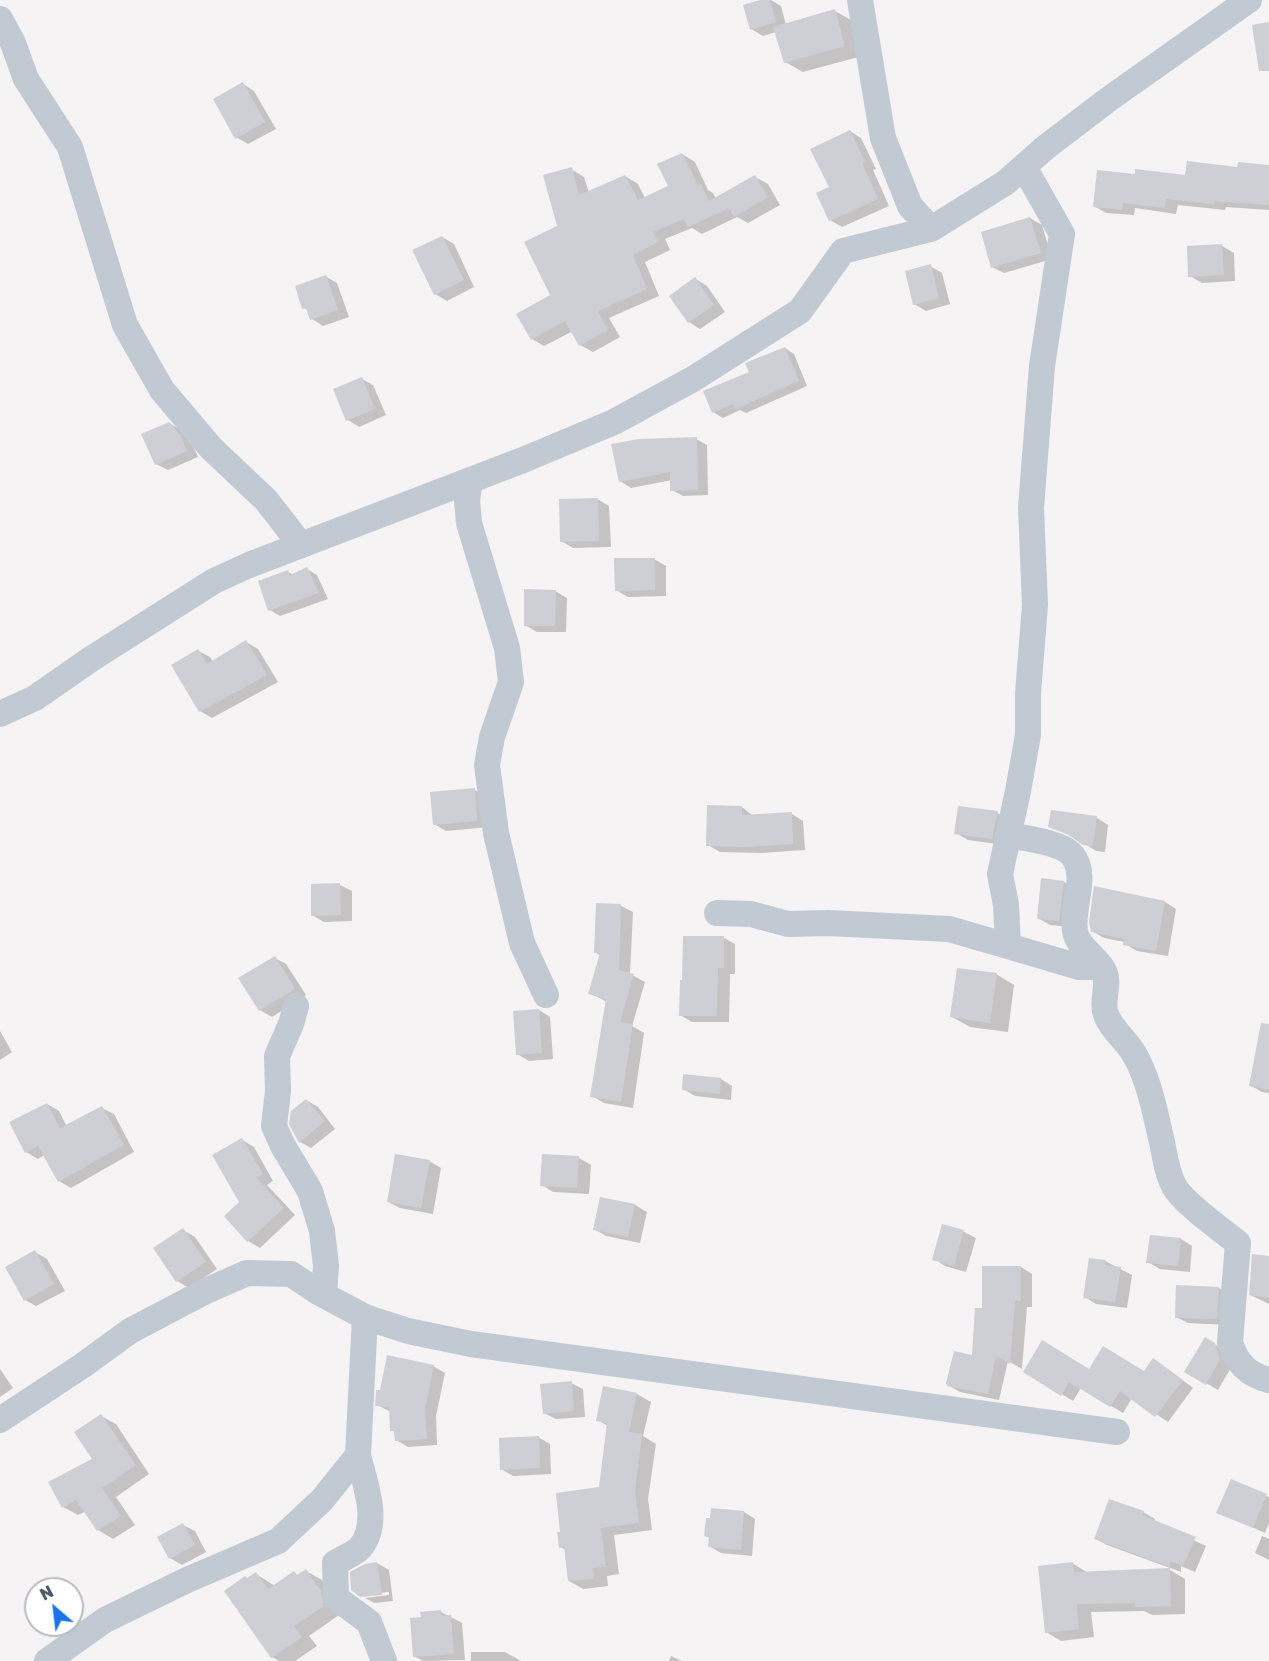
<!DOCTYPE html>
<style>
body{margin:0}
#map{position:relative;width:1269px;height:1661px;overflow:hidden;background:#f5f3f3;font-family:"Golos Text",sans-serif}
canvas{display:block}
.north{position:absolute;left:24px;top:1577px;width:60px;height:60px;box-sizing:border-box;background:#fff;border:2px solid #b7bbc0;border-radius:50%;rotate:332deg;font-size:16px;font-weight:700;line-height:24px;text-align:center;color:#4a5661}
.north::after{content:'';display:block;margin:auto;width:21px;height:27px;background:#1a73e8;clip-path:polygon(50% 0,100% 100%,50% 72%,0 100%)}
</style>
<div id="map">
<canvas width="1269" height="1661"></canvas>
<div class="north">N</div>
</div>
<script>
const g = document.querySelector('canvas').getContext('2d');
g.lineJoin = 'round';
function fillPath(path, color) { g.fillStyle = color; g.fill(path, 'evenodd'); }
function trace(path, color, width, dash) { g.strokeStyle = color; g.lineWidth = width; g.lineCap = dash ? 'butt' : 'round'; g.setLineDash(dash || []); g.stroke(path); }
fillPath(new Path2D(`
 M 765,0 L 771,0 L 781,6 L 786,25 L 835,11 L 853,21 L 862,56 L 803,72 L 785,62 L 776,32 L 763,36 L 751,29 Z
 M 243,84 L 254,91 L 276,129 L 248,144 L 236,137 Z
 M 850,131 L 861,138 L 876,169 L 873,170 L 889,206 L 842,227 L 830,220 L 831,188 Z
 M 682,154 L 695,162 L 708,190 L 713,193 L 716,199 L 755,177 L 768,184 L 780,205 L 748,223 L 737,217 L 702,234 L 692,228 L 665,239 L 670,250 L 645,262 L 659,296 L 609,318 L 620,337 L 593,352 L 580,345 L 573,331 L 544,346 L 532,339 L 552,296 L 558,227 L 571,169 L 584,177 L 589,193 L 625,176 L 638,184 L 645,198 L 670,187 Z
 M 1269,166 L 1269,210 L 1226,207 L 1225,210 L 1178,205 L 1176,214 L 1135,208 L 1134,215 L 1106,213 L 1094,206 L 1136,175 L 1187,177 Z
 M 1030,218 L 1042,225 L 1052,259 L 1004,273 L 992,267 Z
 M 442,237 L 454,244 L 474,287 L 447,301 L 435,294 Z
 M 1222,246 L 1234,253 L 1235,281 L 1202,283 L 1190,276 Z
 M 930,266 L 942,273 L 950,304 L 926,311 L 914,304 Z
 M 325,276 L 337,283 L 349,317 L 323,326 L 312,319 L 308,310 L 304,308 Z
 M 696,279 L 707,286 L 725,312 L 700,329 L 689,322 Z
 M 785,348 L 794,354 L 807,386 L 746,413 L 740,410 L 723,418 L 713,412 L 751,373 Z
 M 362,379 L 373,385 L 386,415 L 359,427 L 348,420 Z
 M 169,423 L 181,430 L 192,443 L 198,457 L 168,470 L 156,464 Z
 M 696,439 L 707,445 L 708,495 L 683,496 L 672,490 L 672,480 L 631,488 L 620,481 Z
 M 597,499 L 609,506 L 611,547 L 573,548 L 561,541 Z
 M 654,559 L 666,566 L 666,596 L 628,597 L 616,590 Z
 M 307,569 L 317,575 L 328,599 L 280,616 L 270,610 L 288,572 L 294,575 Z
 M 555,591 L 567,598 L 566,632 L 537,632 L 525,625 Z
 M 246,642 L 258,649 L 278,682 L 212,718 L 200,711 L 198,651 L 210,657 L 213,662 Z
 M 475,790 L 486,797 L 489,827 L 446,831 L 434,824 Z
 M 742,807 L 753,816 L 792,814 L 803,821 L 805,850 L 761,853 L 720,852 L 708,845 Z
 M 997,813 L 1009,819 L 1004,845 L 968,840 L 956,833 Z
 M 1097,818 L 1108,825 L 1105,852 L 1096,851 L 1076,838 L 1050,827 Z
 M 1064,882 L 1076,889 L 1071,927 L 1050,925 L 1038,918 Z
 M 340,885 L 352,891 L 352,921 L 324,922 L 312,915 Z
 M 1165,902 L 1176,909 L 1168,956 L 1137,951 L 1125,944 L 1125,942 L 1104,938 L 1092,931 Z
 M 597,905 L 621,906 L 633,912 L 630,974 L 645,982 L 632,1026 L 644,1033 L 633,1108 L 604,1103 L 592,1096 L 607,1002 L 590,993 L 601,956 L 595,952 Z
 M 724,938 L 735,944 L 735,974 L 730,974 L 729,1022 L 692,1022 L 680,1015 Z
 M 275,958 L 286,964 L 306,995 L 272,1017 L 260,1010 Z
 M 996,974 L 1014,985 L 1008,1032 L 970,1027 L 952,1017 Z
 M 539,1010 L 550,1017 L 553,1059 L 529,1061 L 517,1054 Z
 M 0,1031 L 12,1052 L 0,1060 Z
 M 1269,1049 L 1269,1093 L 1262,1092 L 1250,1085 Z
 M 721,1079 L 732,1086 L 731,1100 L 695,1096 L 683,1089 Z
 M 306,1100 L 318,1107 L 335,1129 L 311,1148 L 300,1142 Z
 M 47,1104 L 59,1111 L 67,1127 L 102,1108 L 114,1114 L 134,1152 L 71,1188 L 59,1181 L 44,1155 L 38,1159 L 26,1152 Z
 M 242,1140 L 254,1147 L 273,1181 L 267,1185 L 295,1215 L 260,1248 L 248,1241 L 241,1202 Z
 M 544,1156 L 579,1158 L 591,1165 L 589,1194 L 553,1192 L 542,1185 Z
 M 429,1161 L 441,1168 L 433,1214 L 400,1208 L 388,1202 Z
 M 601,1198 L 635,1205 L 647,1212 L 640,1243 L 606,1236 L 594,1229 Z
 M 943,1226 L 964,1232 L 976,1238 L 966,1272 L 945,1266 L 934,1259 Z
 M 183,1230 L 195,1237 L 217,1269 L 189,1288 L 177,1281 Z
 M 1181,1239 L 1192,1246 L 1190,1272 L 1160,1269 L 1148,1262 Z
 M 35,1252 L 47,1259 L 65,1291 L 36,1306 L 25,1300 Z
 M 1269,1257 L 1269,1304 L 1250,1295 Z
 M 1105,1261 L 1132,1275 L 1127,1308 L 1096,1304 L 1085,1297 Z
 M 1021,1267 L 1032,1274 L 1032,1307 L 1027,1307 L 1022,1369 L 1008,1361 L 999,1400 L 960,1392 L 948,1385 L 974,1357 L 984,1310 Z
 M 1178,1286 L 1219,1288 L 1231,1295 L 1228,1325 L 1188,1323 L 1176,1317 Z
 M 1205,1339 L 1227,1351 L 1232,1366 L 1218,1390 L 1187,1372 Z
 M 433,1366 L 445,1373 L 436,1416 L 437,1445 L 408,1447 L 396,1440 L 396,1432 L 392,1430 L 391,1412 L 377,1405 Z
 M 1165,1367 L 1193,1388 L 1168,1422 L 1132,1398 L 1123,1413 L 1081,1388 L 1073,1401 L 1025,1372 L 1089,1371 L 1144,1373 Z
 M 0,1369 L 13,1388 L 0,1397 Z
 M 571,1383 L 583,1389 L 585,1417 L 556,1419 L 544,1413 Z
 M 605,1388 L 637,1394 L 651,1402 L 643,1436 L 656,1444 L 648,1499 L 652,1530 L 614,1535 L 619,1574 L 607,1576 L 608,1586 L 583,1589 L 569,1581 L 566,1550 L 560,1547 L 600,1488 L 608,1426 L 597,1420 Z
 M 101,1416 L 116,1424 L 149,1474 L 116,1497 L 135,1525 L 113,1539 L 98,1530 L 86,1511 L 78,1515 L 63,1507 L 94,1459 Z
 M 538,1437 L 550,1444 L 551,1474 L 513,1476 L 501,1469 Z
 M 1266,1496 L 1269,1497 L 1269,1523 L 1265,1533 L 1218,1512 Z
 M 744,1512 L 755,1519 L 752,1556 L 721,1553 L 709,1546 L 710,1538 L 705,1536 Z
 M 1143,1512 L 1155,1519 L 1154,1522 L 1206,1546 L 1195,1572 L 1181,1566 L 1181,1572 L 1107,1545 L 1096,1539 Z
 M 183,1525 L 195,1531 L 206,1552 L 182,1565 L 170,1558 Z
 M 1262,1536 L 1269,1539 L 1269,1560 L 1255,1553 Z
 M 377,1563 L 389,1570 L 393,1601 L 374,1603 L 365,1598 L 389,1595 L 389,1592 L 362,1595 Z
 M 1072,1563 L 1088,1573 L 1170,1570 L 1185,1579 L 1185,1614 L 1152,1615 L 1144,1611 L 1091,1612 L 1094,1637 L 1061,1641 L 1046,1632 Z
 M 306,1571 L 322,1580 L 336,1601 L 339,1615 L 309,1636 L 317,1646 L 295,1661 L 279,1661 L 272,1657 L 248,1579 L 256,1574 L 275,1586 L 294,1573 L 299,1576 Z
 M 441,1612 L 462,1623 L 465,1660 L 423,1661 L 414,1656 Z
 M 471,1652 L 505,1652 L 521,1661 L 471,1661 Z
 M 671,1656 L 682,1661 L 669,1661 Z`), '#0003');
fillPath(new Path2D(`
 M 760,0 L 770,0 L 776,22 L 750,30 L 743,5 Z
 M 835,9 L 845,46 L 784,63 L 773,27 Z
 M 1269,22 L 1269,71 L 1259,71 L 1252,25 Z
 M 243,82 L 265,122 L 235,139 L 213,99 Z
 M 850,130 L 865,162 L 862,163 L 878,199 L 829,221 L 816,193 L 829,187 L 810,149 Z
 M 682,153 L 698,185 L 701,184 L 709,201 L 755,175 L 768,197 L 734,217 L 729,208 L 688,227 L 684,219 L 653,232 L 658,242 L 633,255 L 647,289 L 598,311 L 608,330 L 579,346 L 565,321 L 531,340 L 516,314 L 550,295 L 524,242 L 557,226 L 543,175 L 572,167 L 579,195 L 625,175 L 638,200 L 668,186 L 657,164 Z
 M 1187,161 L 1237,167 L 1238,162 L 1269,165 L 1269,205 L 1214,201 L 1214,204 L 1166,199 L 1165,208 L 1123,203 L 1122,210 L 1093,207 L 1097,170 L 1135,174 L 1135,169 L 1185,175 Z
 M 1030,217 L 1041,253 L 991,268 L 981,232 Z
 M 442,236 L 464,280 L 434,295 L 412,250 Z
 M 1222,244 L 1224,275 L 1188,277 L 1187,246 Z
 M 931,264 L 939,298 L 913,305 L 905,271 Z
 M 326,275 L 338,310 L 310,320 L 306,308 L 302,309 L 295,286 Z
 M 695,277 L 714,305 L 688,323 L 669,296 Z
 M 785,347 L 799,381 L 735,409 L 733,404 L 712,413 L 703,391 L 749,372 L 745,363 Z
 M 362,377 L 375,409 L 346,421 L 333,389 Z
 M 169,422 L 180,435 L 187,451 L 155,465 L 141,434 Z
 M 697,437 L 698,490 L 670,491 L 670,472 L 619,482 L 611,444 L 639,439 Z
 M 598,498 L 599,541 L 560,542 L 559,499 Z
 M 614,558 L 655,558 L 655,590 L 615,591 Z
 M 307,567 L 319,593 L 268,611 L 258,581 L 288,570 L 290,575 Z
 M 524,589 L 556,590 L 555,626 L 524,626 Z
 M 246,640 L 267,675 L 199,712 L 171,665 L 198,649 L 207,664 Z
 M 475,788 L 477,821 L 433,825 L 430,792 Z
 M 707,805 L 742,806 L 742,815 L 792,812 L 793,844 L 749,847 L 706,846 Z
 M 958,806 L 998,811 L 992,839 L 954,834 Z
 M 1051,810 L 1097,816 L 1093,846 L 1083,845 L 1067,834 L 1048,827 Z
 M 1041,878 L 1064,881 L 1059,921 L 1037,919 Z
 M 340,883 L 341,915 L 311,916 L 311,884 Z
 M 1094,886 L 1165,901 L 1156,951 L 1123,945 L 1124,939 L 1091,932 L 1089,922 Z
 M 596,903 L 621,904 L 619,970 L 634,974 L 620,1022 L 633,1024 L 621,1102 L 590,1097 L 606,999 L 588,994 L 600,953 L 594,953 Z
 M 683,936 L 724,936 L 724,968 L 718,968 L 717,1016 L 679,1016 L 680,980 L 682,980 Z
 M 275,956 L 295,989 L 259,1011 L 238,978 Z
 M 957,968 L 997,973 L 990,1023 L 950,1017 Z
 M 539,1009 L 542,1053 L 516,1055 L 513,1011 Z
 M 1261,1023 L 1269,1024 L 1269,1090 L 1249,1086 Z
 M 683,1074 L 721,1078 L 720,1094 L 682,1090 Z
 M 306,1099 L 325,1121 L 299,1143 L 289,1124 L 291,1111 Z
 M 47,1103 L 60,1128 L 102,1106 L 124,1145 L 58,1182 L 38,1146 L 25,1153 L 9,1122 Z
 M 242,1138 L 263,1174 L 257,1178 L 284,1208 L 247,1242 L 224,1216 L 239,1202 L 212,1155 Z
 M 395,1154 L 430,1160 L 421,1208 L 387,1202 Z
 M 542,1154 L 579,1156 L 577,1188 L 540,1186 Z
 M 600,1197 L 635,1204 L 628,1237 L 593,1230 Z
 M 942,1224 L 964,1230 L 954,1266 L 932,1260 Z
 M 183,1228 L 206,1262 L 176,1282 L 153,1248 Z
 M 1150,1235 L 1181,1238 L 1178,1266 L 1146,1263 Z
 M 35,1250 L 54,1284 L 24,1301 L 5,1267 Z
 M 1252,1254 L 1269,1256 L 1269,1298 L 1249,1295 Z
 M 1089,1258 L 1106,1260 L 1105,1265 L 1121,1267 L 1115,1302 L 1083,1298 Z
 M 982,1266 L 1021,1266 L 1021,1301 L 1015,1301 L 1010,1364 L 996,1356 L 988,1394 L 947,1386 L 946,1383 L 954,1351 L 972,1355 L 975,1308 L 982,1308 Z
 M 1176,1285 L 1219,1287 L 1217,1319 L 1175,1318 Z
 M 1205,1337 L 1215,1343 L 1220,1359 L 1206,1385 L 1184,1372 Z
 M 1042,1340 L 1089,1369 L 1103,1346 L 1144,1371 L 1153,1358 L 1183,1380 L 1155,1417 L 1120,1391 L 1110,1407 L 1069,1382 L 1061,1396 L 1023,1372 Z
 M 387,1355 L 434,1365 L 425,1409 L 427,1439 L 395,1441 L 394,1431 L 390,1431 L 389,1407 L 375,1406 L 376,1390 L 380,1390 Z
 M 572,1381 L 574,1411 L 543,1414 L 540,1384 Z
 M 603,1386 L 637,1393 L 629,1432 L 642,1434 L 635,1491 L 639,1523 L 601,1528 L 606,1567 L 593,1568 L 594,1579 L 568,1581 L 564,1547 L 559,1548 L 557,1532 L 560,1532 L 556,1493 L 599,1487 L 607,1423 L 596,1421 Z
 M 101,1414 L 136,1465 L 102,1488 L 121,1516 L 97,1531 L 76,1500 L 62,1508 L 48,1482 L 92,1459 L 74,1432 Z
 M 539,1436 L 540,1468 L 500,1470 L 499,1438 Z
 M 1231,1479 L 1267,1494 L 1253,1528 L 1216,1513 Z
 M 1109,1499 L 1144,1511 L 1142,1515 L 1196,1537 L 1183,1566 L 1170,1561 L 1170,1567 L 1094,1539 Z
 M 711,1508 L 744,1511 L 741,1550 L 708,1547 L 709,1537 L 704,1536 L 706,1518 L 710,1518 Z
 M 183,1523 L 195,1545 L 169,1559 L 157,1537 Z
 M 377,1562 L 382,1595 L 360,1597 L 351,1590 L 350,1572 L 365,1564 Z
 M 1073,1562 L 1074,1572 L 1170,1568 L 1171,1606 L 1135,1607 L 1135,1603 L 1077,1604 L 1079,1629 L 1045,1633 L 1038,1566 Z
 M 306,1569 L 321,1591 L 324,1606 L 294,1626 L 302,1637 L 271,1658 L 224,1591 L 245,1576 L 247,1578 L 256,1572 L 268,1589 L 294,1571 L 297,1575 Z
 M 441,1610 L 442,1616 L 451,1615 L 454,1654 L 413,1657 L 410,1618 L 421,1617 L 420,1612 Z`), '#cdcfd5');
trace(new Path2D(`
 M 860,0 L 883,138 L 910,206 L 931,229
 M 0,19 L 13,43 L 26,79 L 70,147 L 125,325 L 162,390 L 211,448 L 266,500 L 301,545
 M 1024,167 L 1062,234 L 1042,366 L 1031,508 L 1035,605 L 1028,693 L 1028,735 L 1018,791 L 1000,874 L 1006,905 L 1008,946 L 1079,967 L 1101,967
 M 470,480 L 467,500 L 469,523 L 507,648 L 511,682 L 492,737 L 487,765 L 496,833 L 522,943 L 546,995
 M 0,714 L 35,698 L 91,659 L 214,581 L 249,565 L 523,460 L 614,422 L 693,379 L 800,311 L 843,251 L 931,229 L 1005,183 L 1046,147 L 1109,99 L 1249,0
 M 1008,836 C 1024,837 1062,843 1072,855 C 1089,875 1071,907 1075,931 C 1077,947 1097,957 1104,971 C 1110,983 1102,999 1105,1011 C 1108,1026 1125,1039 1133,1052 C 1149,1078 1155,1113 1162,1142 C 1165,1157 1167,1173 1174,1186 C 1183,1203 1222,1230 1238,1243 L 1230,1342 C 1236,1363 1248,1375 1269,1380
 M 717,913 L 751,914 L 788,924 L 828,923 L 949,929 L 1008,946
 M 296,1006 L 291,1024 L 277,1056 L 278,1091 L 274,1126 L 283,1146 L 310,1191 L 322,1231 L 326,1266 L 324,1295
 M 0,1420 L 82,1366 L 130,1331 L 206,1291 L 247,1273 L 291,1274 L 318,1292 L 365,1317 L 408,1331 L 471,1344 L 1117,1432
 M 358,1455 C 365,1484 381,1523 360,1548 C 354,1554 343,1558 335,1563 L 336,1598 L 369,1622 L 384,1661
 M 47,1661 L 105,1620 L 187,1580 L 278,1541 L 322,1500 L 358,1455 L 365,1317`), '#c1cad2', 26);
</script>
